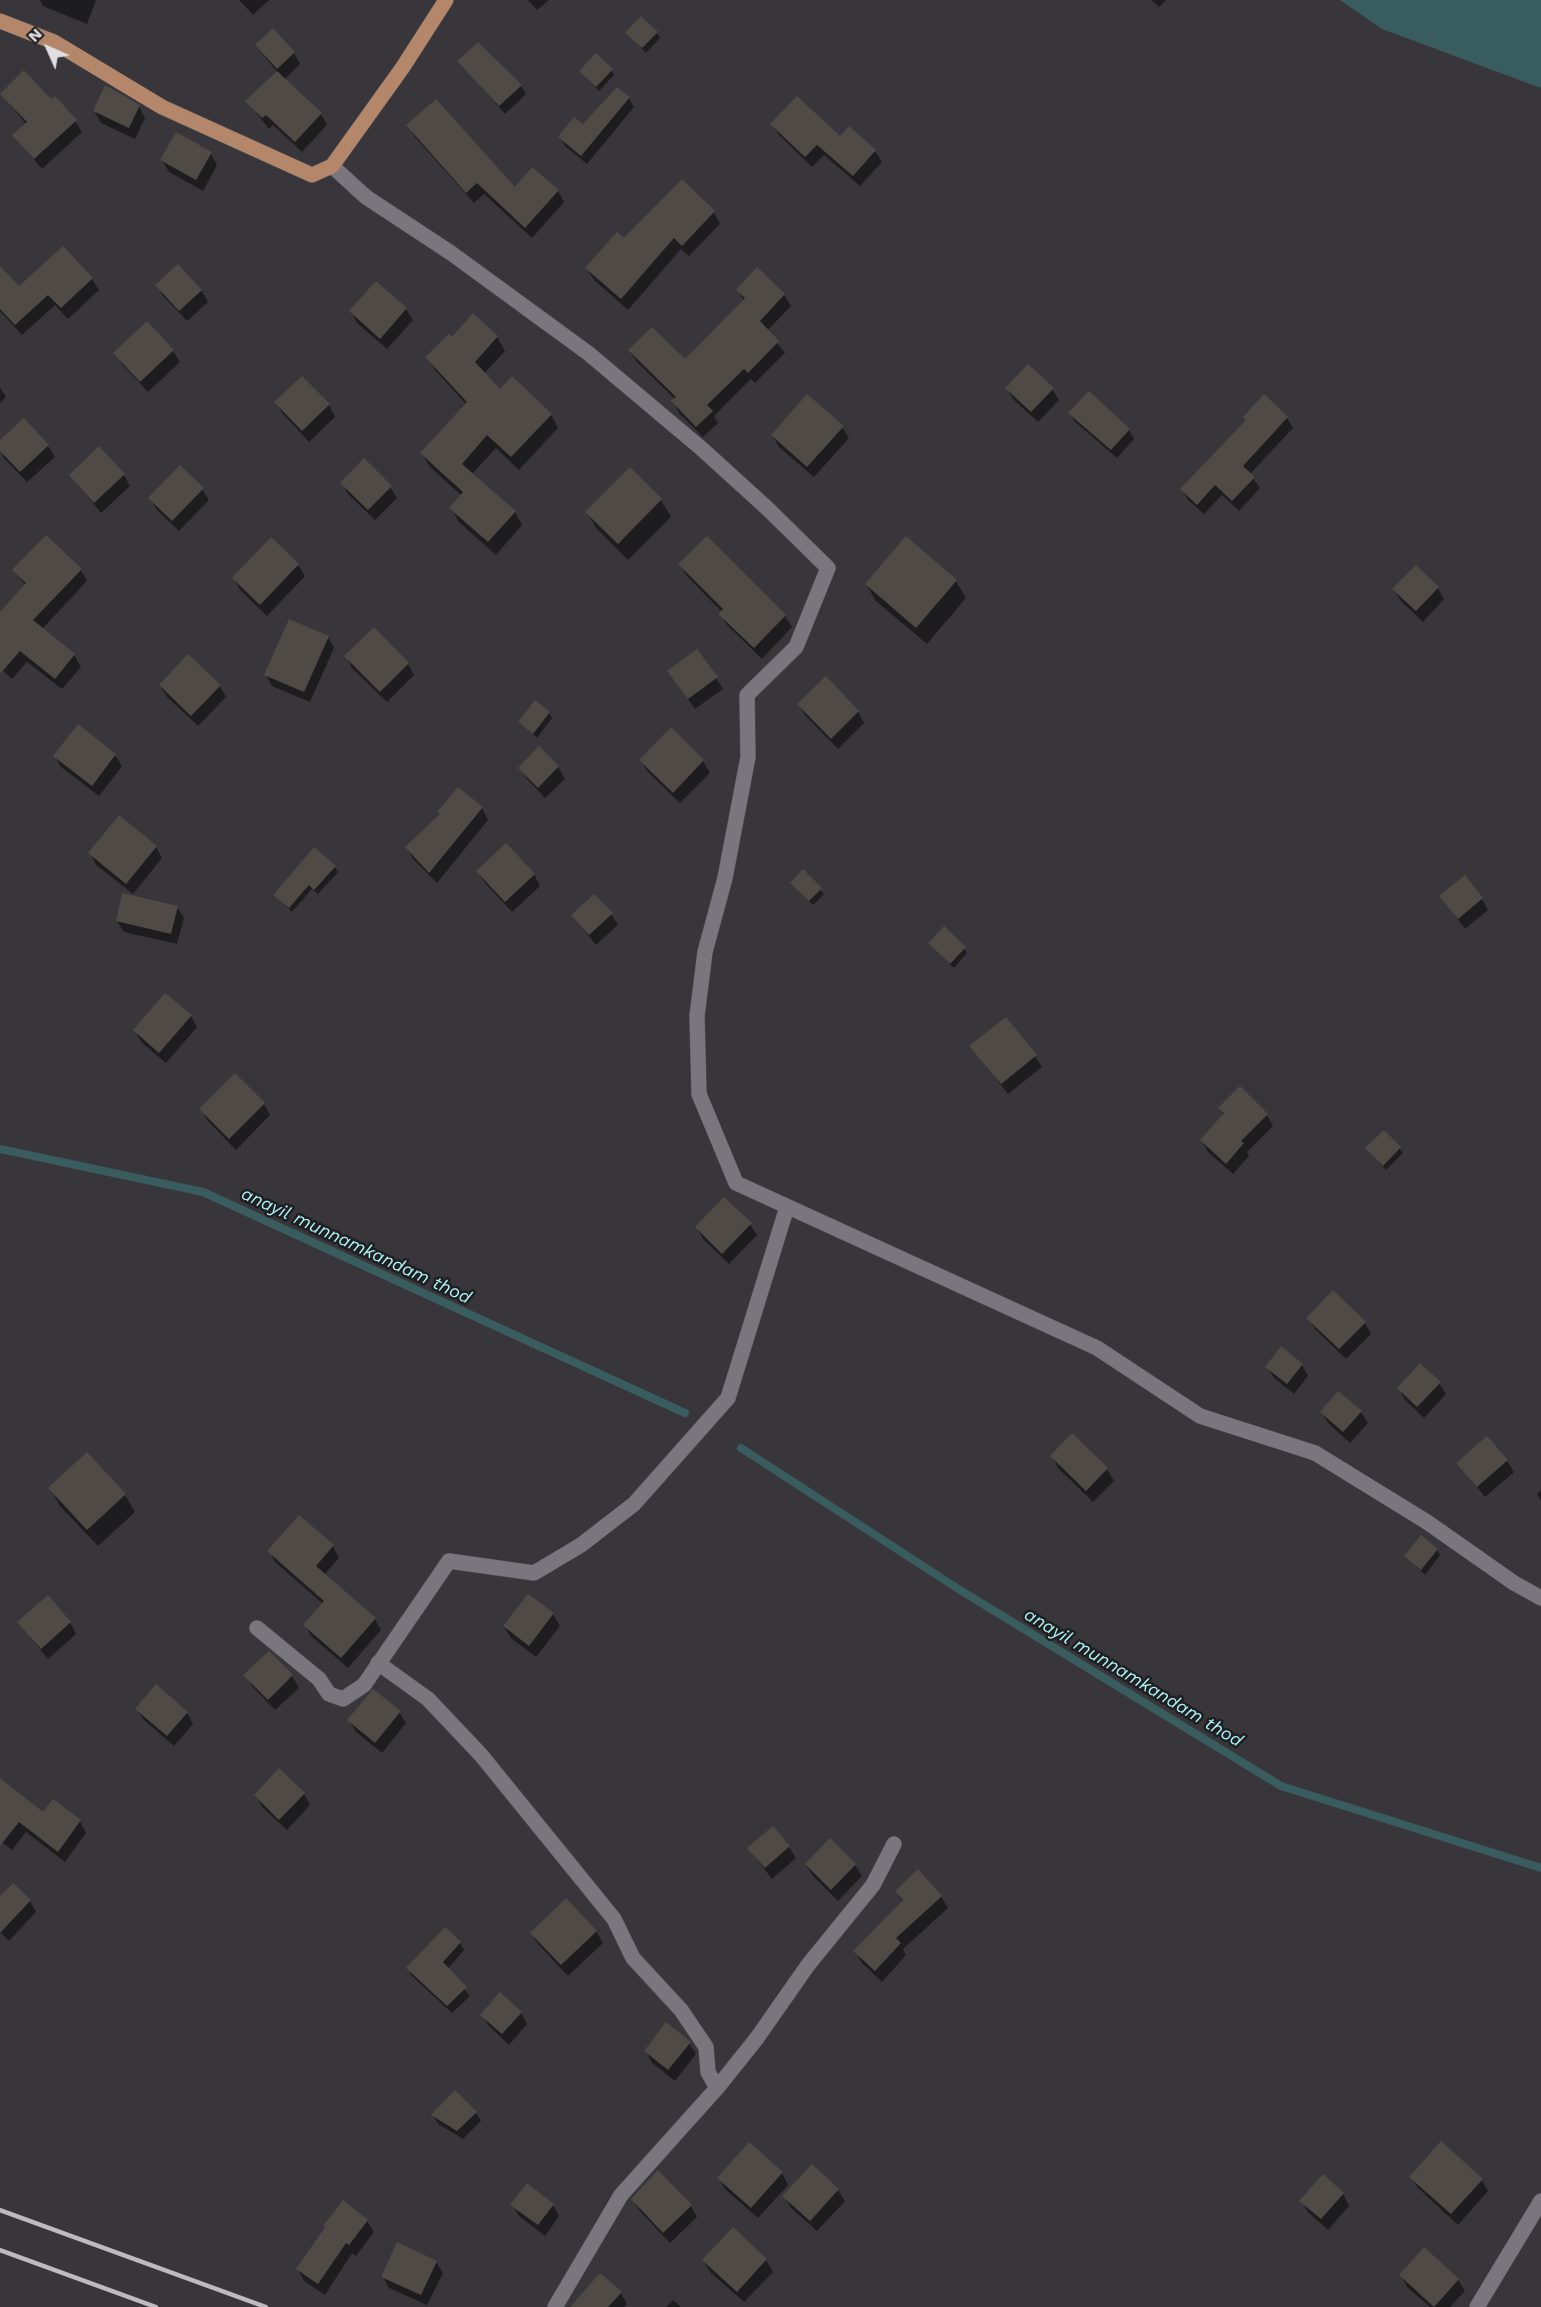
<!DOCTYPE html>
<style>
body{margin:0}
#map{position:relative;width:1541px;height:2307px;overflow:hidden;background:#38363b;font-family:"Work Sans",sans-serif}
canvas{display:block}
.north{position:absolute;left:18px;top:18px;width:60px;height:60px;-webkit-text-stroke:4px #1f1e20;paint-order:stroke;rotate:315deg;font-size:16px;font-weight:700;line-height:24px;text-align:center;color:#e0dee2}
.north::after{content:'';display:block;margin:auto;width:21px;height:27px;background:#e0dee2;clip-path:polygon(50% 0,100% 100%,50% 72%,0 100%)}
</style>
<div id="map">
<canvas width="1541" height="2307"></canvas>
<div class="north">N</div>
</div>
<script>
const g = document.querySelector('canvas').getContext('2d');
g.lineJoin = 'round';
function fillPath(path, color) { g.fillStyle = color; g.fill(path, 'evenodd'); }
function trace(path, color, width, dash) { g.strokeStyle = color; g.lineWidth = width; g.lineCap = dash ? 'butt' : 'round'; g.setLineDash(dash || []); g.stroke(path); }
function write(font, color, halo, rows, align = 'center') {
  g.font = font + ' "Work Sans",sans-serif'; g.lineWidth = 5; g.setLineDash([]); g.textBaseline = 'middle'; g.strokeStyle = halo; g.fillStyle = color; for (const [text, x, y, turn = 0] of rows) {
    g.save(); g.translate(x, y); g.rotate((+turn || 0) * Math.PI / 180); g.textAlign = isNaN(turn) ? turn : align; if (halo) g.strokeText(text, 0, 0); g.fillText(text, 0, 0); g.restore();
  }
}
fillPath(new Path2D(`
 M 1340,0 L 1541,0 L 1541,88 L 1382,29 Z`), '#395d5f');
fillPath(new Path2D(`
 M 40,0 L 96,0 L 87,24 L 43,6 Z
 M 239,0 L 269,0 L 253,15 Z
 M 528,0 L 549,0 L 537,10 Z
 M 1151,0 L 1166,0 L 1159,7 Z
 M 627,33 L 657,33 L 660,38 L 646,53 Z
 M 256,46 L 294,53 L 300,64 L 284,80 L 321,114 L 327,125 L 302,152 L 273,125 L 269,129 L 247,101 L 277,72 Z
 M 459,61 L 521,86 L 526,94 L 505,114 Z
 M 611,70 L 614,75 L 599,91 L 580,71 Z
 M 1,93 L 51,101 L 75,121 L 82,132 L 42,169 L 14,136 L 26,124 Z
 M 629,98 L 634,107 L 587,164 L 565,146 L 560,137 L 583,126 Z
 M 139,106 L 145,118 L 135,139 L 101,123 L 94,111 Z
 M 772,124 L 840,139 L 875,151 L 882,162 L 860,186 L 824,155 L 812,167 L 779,135 Z
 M 408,125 L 515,189 L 558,191 L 564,202 L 532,238 L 484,194 L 474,203 L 415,137 Z
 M 211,154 L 217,165 L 203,191 L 169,172 L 162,160 Z
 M 714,212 L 720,224 L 689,256 L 681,249 L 628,310 L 594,280 L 587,269 Z
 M 63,248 L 92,279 L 99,290 L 68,319 L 55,305 L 22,335 L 0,311 L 0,287 L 19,288 Z
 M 376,283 L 406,309 L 413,320 L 387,349 L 357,323 L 351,311 Z
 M 157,285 L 201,290 L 208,302 L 187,321 L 163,296 Z
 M 738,290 L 784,295 L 791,306 L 767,331 L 785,353 L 755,383 L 751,379 L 714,416 L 718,423 L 703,437 L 679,413 L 673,401 L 675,399 L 637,362 L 630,351 L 685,361 L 744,301 Z
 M 473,316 L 497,337 L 505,351 L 484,374 L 500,391 L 551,414 L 558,428 L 519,470 L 496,448 L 472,474 L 515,512 L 522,525 L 496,555 L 459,522 L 451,508 L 462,496 L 430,467 L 422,454 L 466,404 L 435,370 L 427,357 L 452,339 Z
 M 147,323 L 173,351 L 180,362 L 148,392 L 122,364 L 115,353 Z
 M 302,378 L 329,405 L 335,417 L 309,442 L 283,414 L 276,403 Z
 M 0,387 L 6,397 L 0,403 Z
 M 1007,389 L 1052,389 L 1059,400 L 1038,422 L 1014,400 Z
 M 1070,413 L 1129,430 L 1134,439 L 1117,458 L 1075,422 Z
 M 1287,418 L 1293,428 L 1250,474 L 1260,488 L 1239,511 L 1222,495 L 1204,514 L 1188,500 L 1182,489 Z
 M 842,427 L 849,438 L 814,477 L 779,447 L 773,436 Z
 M 0,442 L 48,446 L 55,457 L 27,482 L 3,457 Z
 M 70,475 L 124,475 L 130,486 L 101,513 Z
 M 342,483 L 390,487 L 397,498 L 375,520 L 348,494 Z
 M 202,489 L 209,500 L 179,531 L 157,510 L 150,498 Z
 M 661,500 L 671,517 L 628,560 L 597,529 L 587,512 Z
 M 46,537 L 81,570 L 87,581 L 42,629 L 74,655 L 81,667 L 62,689 L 27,662 L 12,679 L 0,668 L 0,614 L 26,586 L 14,570 Z
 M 271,539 L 298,565 L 305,576 L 267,616 L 240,590 L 234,579 Z
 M 680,565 L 785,616 L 792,627 L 762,659 L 727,625 L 720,614 L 722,612 L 687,576 Z
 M 956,581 L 966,598 L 927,644 L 876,601 L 866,584 Z
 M 1438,588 L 1444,599 L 1423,622 L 1401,601 L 1394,590 Z
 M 328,637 L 334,648 L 310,702 L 272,686 L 266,675 Z
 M 346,656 L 408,664 L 414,675 L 387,702 L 352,668 Z
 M 669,672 L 716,678 L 723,689 L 695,709 Z
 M 160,686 L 220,686 L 226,697 L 198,726 L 167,697 Z
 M 799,704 L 858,712 L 864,723 L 838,749 L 805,715 Z
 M 549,713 L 552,718 L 537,738 L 520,722 Z
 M 671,729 L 703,761 L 710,773 L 680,803 L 647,771 L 641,760 Z
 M 539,749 L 558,767 L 565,779 L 545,798 L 527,779 L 520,768 Z
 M 115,755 L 122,766 L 99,796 L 61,767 L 55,756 Z
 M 458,789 L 482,808 L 488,820 L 437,883 L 413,859 L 407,848 L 441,815 Z
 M 156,847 L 162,858 L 133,894 L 96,865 L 90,853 Z
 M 335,867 L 338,872 L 318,894 L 312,889 L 292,912 L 275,895 Z
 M 803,871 L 824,894 L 813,905 L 792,883 Z
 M 478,872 L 534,874 L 540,886 L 512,912 L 485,883 Z
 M 1441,896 L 1482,899 L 1488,910 L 1465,929 Z
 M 177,907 L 184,918 L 177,944 L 124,932 L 117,921 Z
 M 611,914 L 618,925 L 596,945 L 573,916 Z
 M 933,948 L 964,948 L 967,953 L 954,968 Z
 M 191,1016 L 197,1027 L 166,1063 L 141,1042 L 135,1030 Z
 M 971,1046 L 1035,1056 L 1042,1067 L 1008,1094 Z
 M 235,1075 L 264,1104 L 270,1115 L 236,1150 L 207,1120 L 201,1109 Z
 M 1220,1108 L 1267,1115 L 1273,1126 L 1247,1152 L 1249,1156 L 1233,1174 L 1208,1152 L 1202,1141 L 1224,1115 Z
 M 1384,1132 L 1403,1153 L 1386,1170 L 1367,1149 Z
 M 750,1224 L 757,1235 L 729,1264 L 703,1239 L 697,1228 Z
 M 1308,1318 L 1365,1323 L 1371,1334 L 1346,1359 L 1315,1329 Z
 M 1302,1365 L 1308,1376 L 1294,1394 L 1274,1378 L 1267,1367 Z
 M 1439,1383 L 1446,1394 L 1424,1418 L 1405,1400 L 1399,1388 Z
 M 1322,1412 L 1361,1412 L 1368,1423 L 1350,1443 L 1328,1423 Z
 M 1072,1435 L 1107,1469 L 1114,1481 L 1093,1502 L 1058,1468 L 1052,1456 Z
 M 1507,1461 L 1514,1472 L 1485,1497 L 1458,1463 Z
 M 50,1488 L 125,1495 L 135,1512 L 98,1546 L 60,1506 Z
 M 1541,1490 L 1541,1501 L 1537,1494 Z
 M 299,1517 L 333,1546 L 339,1558 L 324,1575 L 375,1619 L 381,1630 L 348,1668 L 311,1636 L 305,1625 L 323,1604 L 275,1562 L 269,1551 Z
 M 1437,1550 L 1440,1555 L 1425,1575 L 1406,1556 Z
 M 528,1596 L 553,1614 L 560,1626 L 536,1657 L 511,1638 L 504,1627 Z
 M 70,1622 L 76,1634 L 48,1659 L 19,1623 Z
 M 269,1653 L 292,1676 L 299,1688 L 275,1710 L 252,1686 L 245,1675 Z
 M 137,1709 L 187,1713 L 193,1724 L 174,1746 L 144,1720 Z
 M 399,1712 L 406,1723 L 382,1753 L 356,1732 L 349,1720 Z
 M 0,1788 L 44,1814 L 80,1821 L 86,1833 L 65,1862 L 26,1832 L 12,1850 L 0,1841 Z
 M 304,1794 L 310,1805 L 287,1830 L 262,1807 L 256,1795 Z
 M 830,1840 L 855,1865 L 862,1876 L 838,1901 L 813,1876 L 806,1865 Z
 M 789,1847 L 796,1858 L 772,1879 L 749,1849 Z
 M 13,1885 L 30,1901 L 36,1912 L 9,1941 L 0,1932 L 0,1898 Z
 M 896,1891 L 941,1896 L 948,1908 L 903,1949 L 906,1955 L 882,1982 L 862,1963 L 855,1951 L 903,1902 Z
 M 596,1931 L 603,1943 L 568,1976 L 538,1944 L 531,1933 Z
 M 460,1943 L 464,1950 L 448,1969 L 470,1996 L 452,2013 L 412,1976 L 407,1968 Z
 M 521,2013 L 527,2024 L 509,2045 L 489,2026 L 482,2015 Z
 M 689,2043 L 696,2054 L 675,2081 L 652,2063 L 646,2051 Z
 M 476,2113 L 481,2121 L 463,2139 L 438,2124 L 433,2115 Z
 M 749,2144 L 782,2173 L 788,2185 L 758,2218 L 725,2189 L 719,2178 Z
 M 1323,2176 L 1343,2194 L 1349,2206 L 1328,2230 L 1308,2212 L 1301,2201 Z
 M 1411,2177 L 1482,2180 L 1488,2191 L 1458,2225 L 1418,2188 Z
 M 838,2190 L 845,2201 L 817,2231 L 791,2208 L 784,2196 Z
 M 633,2199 L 691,2206 L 697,2217 L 670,2243 L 639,2210 Z
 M 512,2205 L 553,2205 L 559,2216 L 545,2236 L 519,2216 Z
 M 367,2221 L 374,2232 L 356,2256 L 352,2253 L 325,2295 L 304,2281 L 298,2269 L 326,2228 Z
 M 733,2229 L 766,2260 L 773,2272 L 744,2302 L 710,2272 L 704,2261 Z
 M 436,2262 L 443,2273 L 427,2305 L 389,2288 L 383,2277 Z
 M 1401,2275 L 1458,2280 L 1465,2291 L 1450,2307 L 1430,2307 L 1407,2287 Z
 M 621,2293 L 627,2304 L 624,2307 L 578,2307 Z
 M 673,2300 L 681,2307 L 666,2307 Z`), '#0007');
trace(new Path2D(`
 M 0,1149 L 203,1192 L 685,1413
 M 741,1448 L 960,1590 L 1281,1786 L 1541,1868`), '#395d5f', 8);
fillPath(new Path2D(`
 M 641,16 L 658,32 L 642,48 L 625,33 Z
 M 273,28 L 295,52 L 277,69 L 255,45 Z
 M 478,42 L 522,85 L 499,106 L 457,61 Z
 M 596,53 L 613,69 L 596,87 L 579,71 Z
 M 24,70 L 51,99 L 55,96 L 77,120 L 34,159 L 12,135 L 27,122 L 0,94 Z
 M 277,71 L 322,113 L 295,142 L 266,115 L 262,118 L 245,101 Z
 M 105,85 L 140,105 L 129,128 L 93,111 Z
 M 617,87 L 630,97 L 581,156 L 558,137 L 574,117 L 583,124 Z
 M 797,96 L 840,136 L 849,126 L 876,150 L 853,176 L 817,145 L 805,157 L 770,124 Z
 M 436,99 L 515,187 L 532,167 L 559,190 L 525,228 L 477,183 L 466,193 L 406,125 Z
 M 176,132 L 212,152 L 196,180 L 160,160 Z
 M 682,179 L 715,211 L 682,246 L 674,238 L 621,299 L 585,268 L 617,232 L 624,238 Z
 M 63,246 L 93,278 L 61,308 L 48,295 L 15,325 L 0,309 L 0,266 L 19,286 Z
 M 178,264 L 202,290 L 179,311 L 155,285 Z
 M 757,267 L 785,294 L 760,321 L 779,341 L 748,373 L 744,369 L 707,405 L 713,411 L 696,427 L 671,401 L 676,397 L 628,350 L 652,327 L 685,359 L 745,298 L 736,290 Z
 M 376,281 L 407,308 L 380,339 L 349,311 Z
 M 473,313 L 498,336 L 475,362 L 500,389 L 512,376 L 552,414 L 511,457 L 487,435 L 462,464 L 516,511 L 488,542 L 449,508 L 463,492 L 420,453 L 467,402 L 425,357 L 449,334 L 452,337 Z
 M 147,321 L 174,350 L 140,382 L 113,353 Z
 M 1028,364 L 1054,388 L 1031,412 L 1005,388 Z
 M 302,376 L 330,404 L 302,431 L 274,402 Z
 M 1089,391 L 1130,429 L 1111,450 L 1068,413 Z
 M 807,394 L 844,426 L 807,467 L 771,435 Z
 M 1264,394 L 1288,417 L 1243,466 L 1255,477 L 1232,501 L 1215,485 L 1197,505 L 1180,489 L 1246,420 L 1243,417 Z
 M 24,418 L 49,445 L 20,472 L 0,451 L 0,440 Z
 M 99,446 L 125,474 L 94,503 L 69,475 Z
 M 364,458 L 392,486 L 368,510 L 340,483 Z
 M 180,465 L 204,488 L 172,521 L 148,498 Z
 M 630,467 L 662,499 L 618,544 L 585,512 Z
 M 46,535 L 82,569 L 33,620 L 75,654 L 55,679 L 20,651 L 0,674 L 0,612 L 26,583 L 12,570 Z
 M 707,536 L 786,615 L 754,648 L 718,614 L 723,609 L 678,564 Z
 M 906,536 L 957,580 L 916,628 L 865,584 Z
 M 271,537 L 299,564 L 260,605 L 232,578 Z
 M 1416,565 L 1439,587 L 1416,611 L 1392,589 Z
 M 289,619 L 329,636 L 304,692 L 264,675 Z
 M 374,627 L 409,663 L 380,692 L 344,656 Z
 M 697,649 L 718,677 L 688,699 L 667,671 Z
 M 188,654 L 221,685 L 191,716 L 159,685 Z
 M 826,676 L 859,711 L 831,739 L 797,704 Z
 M 535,700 L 550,712 L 533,734 L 518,722 Z
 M 78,724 L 116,754 L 92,786 L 53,756 Z
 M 671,727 L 704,760 L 673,793 L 639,760 Z
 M 539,746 L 559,766 L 538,788 L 518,768 Z
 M 458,787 L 483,807 L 429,873 L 405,847 L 440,814 L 437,812 Z
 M 119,815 L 157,846 L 126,884 L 88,853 Z
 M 506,843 L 535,874 L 505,902 L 476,871 Z
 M 314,847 L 336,866 L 314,890 L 309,885 L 289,908 L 273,895 Z
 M 803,869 L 822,888 L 809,901 L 790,883 Z
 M 1465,875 L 1483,898 L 1458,919 L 1439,896 Z
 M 122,893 L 178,906 L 171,934 L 116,921 Z
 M 594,894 L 613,913 L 589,935 L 571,915 Z
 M 944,926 L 966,947 L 950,964 L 928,943 Z
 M 165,993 L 192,1015 L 159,1053 L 133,1030 Z
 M 1006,1017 L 1037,1055 L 1001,1084 L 969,1046 Z
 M 235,1073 L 265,1103 L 229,1139 L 199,1109 Z
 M 1240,1086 L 1268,1114 L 1241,1141 L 1244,1143 L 1226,1164 L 1200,1140 L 1224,1113 L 1218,1108 Z
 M 1384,1130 L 1401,1147 L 1383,1166 L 1365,1148 Z
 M 724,1197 L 752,1223 L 722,1254 L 695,1227 Z
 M 1333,1290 L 1366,1322 L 1339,1349 L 1306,1318 Z
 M 1281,1346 L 1303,1364 L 1287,1384 L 1265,1367 Z
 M 1420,1363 L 1441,1382 L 1417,1407 L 1397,1388 Z
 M 1338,1391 L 1362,1411 L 1343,1432 L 1320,1412 Z
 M 1072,1433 L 1108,1468 L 1086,1491 L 1050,1456 Z
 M 1487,1436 L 1508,1460 L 1477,1487 L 1456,1463 Z
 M 87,1452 L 126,1494 L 87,1530 L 48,1488 Z
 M 299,1515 L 334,1545 L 316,1566 L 376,1618 L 341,1658 L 303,1625 L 324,1601 L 267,1551 Z
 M 1421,1535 L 1438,1549 L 1421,1570 L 1404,1556 Z
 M 528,1594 L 554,1613 L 529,1646 L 503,1626 Z
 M 48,1595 L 71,1622 L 41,1649 L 17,1622 Z
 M 269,1651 L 293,1675 L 268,1700 L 243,1675 Z
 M 156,1684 L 188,1712 L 167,1736 L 135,1709 Z
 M 373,1689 L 401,1711 L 375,1743 L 347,1720 Z
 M 279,1768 L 305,1793 L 279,1820 L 254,1795 Z
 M 0,1778 L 43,1812 L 53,1799 L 81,1820 L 58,1852 L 19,1822 L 0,1846 Z
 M 773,1826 L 790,1846 L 765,1868 L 747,1848 Z
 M 830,1838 L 856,1864 L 831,1890 L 805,1864 Z
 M 918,1869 L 942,1896 L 896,1938 L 901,1943 L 875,1971 L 853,1951 L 903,1900 L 895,1891 Z
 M 13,1883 L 31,1900 L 0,1933 L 0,1896 Z
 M 566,1898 L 597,1931 L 561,1965 L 530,1933 Z
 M 445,1927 L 461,1942 L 443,1962 L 467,1987 L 447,2006 L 406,1968 Z
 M 500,1992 L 522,2012 L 502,2034 L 480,2015 Z
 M 666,2022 L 691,2042 L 668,2070 L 644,2051 Z
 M 455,2090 L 477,2112 L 457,2131 L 431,2115 Z
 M 1441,2141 L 1483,2179 L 1451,2214 L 1409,2177 Z
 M 749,2142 L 783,2172 L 751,2208 L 717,2178 Z
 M 812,2164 L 839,2189 L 810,2221 L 782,2196 Z
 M 658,2170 L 692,2205 L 663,2233 L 631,2199 Z
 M 1323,2174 L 1344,2193 L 1321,2219 L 1299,2201 Z
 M 527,2183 L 554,2204 L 538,2225 L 510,2205 Z
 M 343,2200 L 368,2220 L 349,2245 L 346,2243 L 318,2284 L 296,2269 L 325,2227 L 323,2226 Z
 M 733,2227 L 767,2259 L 737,2292 L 702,2260 Z
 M 397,2242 L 437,2261 L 421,2295 L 381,2277 Z
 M 1424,2247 L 1459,2279 L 1434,2307 L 1399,2275 Z
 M 600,2273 L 622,2292 L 608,2307 L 570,2307 Z`), '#4f4a46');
const minor = new Path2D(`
 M 332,166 L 366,197 L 451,253 L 588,353 L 702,449 L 768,509 L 828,568 L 796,647 L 747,695 L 748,757 L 725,878 L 705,952 L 697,1016 L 699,1094 L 736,1183 L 1097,1348 L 1200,1416 L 1315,1453 L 1427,1522 L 1514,1583 L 1541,1598
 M 257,1628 L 319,1679 L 329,1694 L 343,1699 L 364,1685 L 449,1561 L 534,1573 L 581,1545 L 634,1504 L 728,1398 L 787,1207
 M 378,1663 L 428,1699 L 481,1755 L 614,1919 L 633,1958 L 681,2010 L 706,2047 L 708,2072 L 717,2088 L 621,2195 L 555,2307
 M 717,2088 L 757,2038 L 808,1965 L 873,1885 L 894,1844
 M 1477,2307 L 1541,2201`);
const major = new Path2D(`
 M 0,21 L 54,42 L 162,107 L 312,175 L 332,166 L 403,67 L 446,0`);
trace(minor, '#555358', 16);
trace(major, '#555358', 16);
trace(minor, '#79767d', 15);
trace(major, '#b4876a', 15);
trace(new Path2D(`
 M 0,2210 L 266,2307
 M 0,2250 L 156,2307`), '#bdbbbf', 4.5);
write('italic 18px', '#abf3f8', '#1f1e20', [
 ["anayil munnamkandam thod",356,1246,25],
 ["anayil munnamkandam thod",1133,1678,31]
]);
</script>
